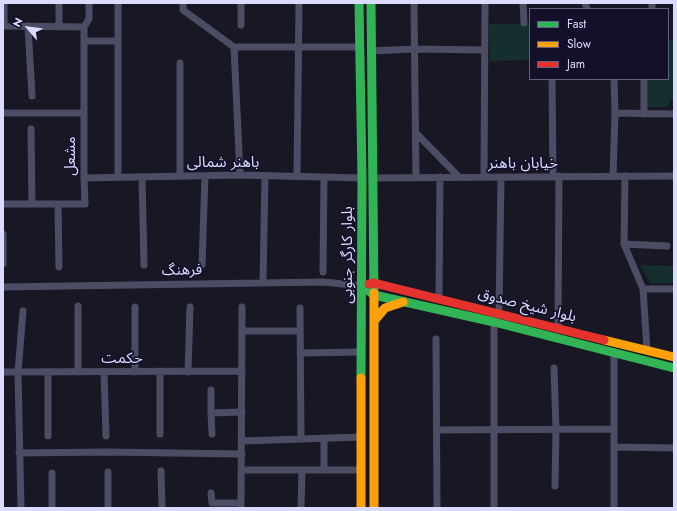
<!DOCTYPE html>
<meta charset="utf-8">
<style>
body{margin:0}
#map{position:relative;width:677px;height:511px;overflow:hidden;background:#181724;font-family:Jost,sans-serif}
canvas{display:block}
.frame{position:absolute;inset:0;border:4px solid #dcdafe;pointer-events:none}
.legend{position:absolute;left:529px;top:8px;width:140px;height:72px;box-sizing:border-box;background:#13112a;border:1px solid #63617f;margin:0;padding:5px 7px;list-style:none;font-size:12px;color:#dcdafe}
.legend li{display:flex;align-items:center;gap:8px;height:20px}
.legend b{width:20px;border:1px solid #63617f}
.north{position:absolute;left:8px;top:8px;width:40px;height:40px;-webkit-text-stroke:3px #13112a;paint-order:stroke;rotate:298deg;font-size:11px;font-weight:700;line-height:16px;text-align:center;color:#dcdafe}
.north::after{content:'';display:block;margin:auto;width:14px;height:18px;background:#dcdafe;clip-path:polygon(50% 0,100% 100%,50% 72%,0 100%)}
</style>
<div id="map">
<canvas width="677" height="511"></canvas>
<div class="frame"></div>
<ul class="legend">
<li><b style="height:5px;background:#30b455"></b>Fast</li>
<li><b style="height:5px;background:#ff9f0a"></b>Slow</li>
<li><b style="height:5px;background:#e5322d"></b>Jam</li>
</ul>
<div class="north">N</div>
</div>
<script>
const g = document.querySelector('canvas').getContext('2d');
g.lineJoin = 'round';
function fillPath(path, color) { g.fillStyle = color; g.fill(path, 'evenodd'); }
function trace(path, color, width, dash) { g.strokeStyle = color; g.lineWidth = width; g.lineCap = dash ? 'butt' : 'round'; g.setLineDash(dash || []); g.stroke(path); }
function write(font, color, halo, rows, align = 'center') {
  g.font = font + ' Jost,"Noto Sans Arabic",sans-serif'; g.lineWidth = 3.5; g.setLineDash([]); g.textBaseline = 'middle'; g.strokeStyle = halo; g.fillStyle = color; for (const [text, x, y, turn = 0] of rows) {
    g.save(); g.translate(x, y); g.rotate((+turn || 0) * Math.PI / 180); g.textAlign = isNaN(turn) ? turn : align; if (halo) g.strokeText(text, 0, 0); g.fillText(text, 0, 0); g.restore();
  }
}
fillPath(new Path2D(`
 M 489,24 L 530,24 L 530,60 L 490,61 Z
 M 668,40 L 674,40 L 674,99 L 670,101 L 668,107 L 647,107 L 648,79 L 668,79 Z
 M 640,265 L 674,266 L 674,283 L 650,283 Z`), '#152f2e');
trace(new Path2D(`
 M 59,3 L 59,27
 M 118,3 L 118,177
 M 183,3 L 183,10 L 234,47
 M 241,3 L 241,25
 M 414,3 L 416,178
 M 523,3 L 524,23
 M 585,3 L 587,9
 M 652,9 L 652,3
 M 3,26 L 84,27
 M 4,26 L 4,3
 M 28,26 L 32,96
 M 84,41 L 118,41
 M 234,47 L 240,175
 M 234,47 L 360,47
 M 371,51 L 414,49 L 484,50
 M 180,63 L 180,176
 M 552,79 L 553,177
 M 3,113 L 84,113
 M 615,113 L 674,114
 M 644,114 L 644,79
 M 31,129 L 32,204
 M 416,133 L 459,177
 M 613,176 L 615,113 L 614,79
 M 625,176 L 624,244 L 643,289 L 647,350
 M 142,177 L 144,265
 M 297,177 L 299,3
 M 484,177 L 485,3
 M 84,178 L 240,175 L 362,178
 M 372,178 L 674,176
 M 3,204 L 85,204 L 84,178 L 84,27 L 89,19 L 89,3
 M 58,204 L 59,267
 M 3,234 L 3,264
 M 624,244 L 667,246
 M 202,265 L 205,176
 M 323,272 L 324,177
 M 263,283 L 265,176
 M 3,287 L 324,282 L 361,286
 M 643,289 L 674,289
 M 439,298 L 440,177
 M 78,306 L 78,372
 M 300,308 L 301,439
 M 499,313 L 501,177
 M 494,322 L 494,508
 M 558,328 L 559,176
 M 242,331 L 300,331
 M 436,339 L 437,508
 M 614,352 L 614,508
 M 300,353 L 361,352
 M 554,368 L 556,429 L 555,486
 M 3,372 L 242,371
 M 104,372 L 106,436
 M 135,372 L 135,307
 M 160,372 L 160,434
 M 188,372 L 190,307
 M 211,390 L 211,413
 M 437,430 L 614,429
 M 212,434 L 211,413 L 242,412
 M 48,436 L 48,372
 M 242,441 L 361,437
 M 614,447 L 674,448
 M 19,453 L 107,452 L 242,454
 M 242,470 L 361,470
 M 324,470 L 324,438
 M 161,471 L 162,508
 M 108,472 L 108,508
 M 52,473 L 52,508
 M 211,493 L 212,503 L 241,503
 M 21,508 L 18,372 L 23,311
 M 241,508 L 242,307
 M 301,508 L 302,470`), '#4c4d65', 7);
trace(new Path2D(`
 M 359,3 L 362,178 L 361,378
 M 371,3 L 374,293
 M 369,291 L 374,295 L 494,322 L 674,368`), '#30b455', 9);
trace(new Path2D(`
 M 374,293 L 374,508
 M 374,321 L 385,308 L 403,302
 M 604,340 L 674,357
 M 361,508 L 361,378`), '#ff9f0a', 9);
trace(new Path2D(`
 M 369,284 L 374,283 L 604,340`), '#e5322d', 9);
write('15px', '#dcdafe', '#13112a', [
 ["مشعل",71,156,-90],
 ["باهنر شمالی",223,163],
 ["خیابان باهنر",523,164],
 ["بلوار کارگر جنوبی",348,255,-90],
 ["فرهنگ",182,271,-1],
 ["بلوار شیخ صدوق",527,306,14],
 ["حکمت",122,359]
]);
</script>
